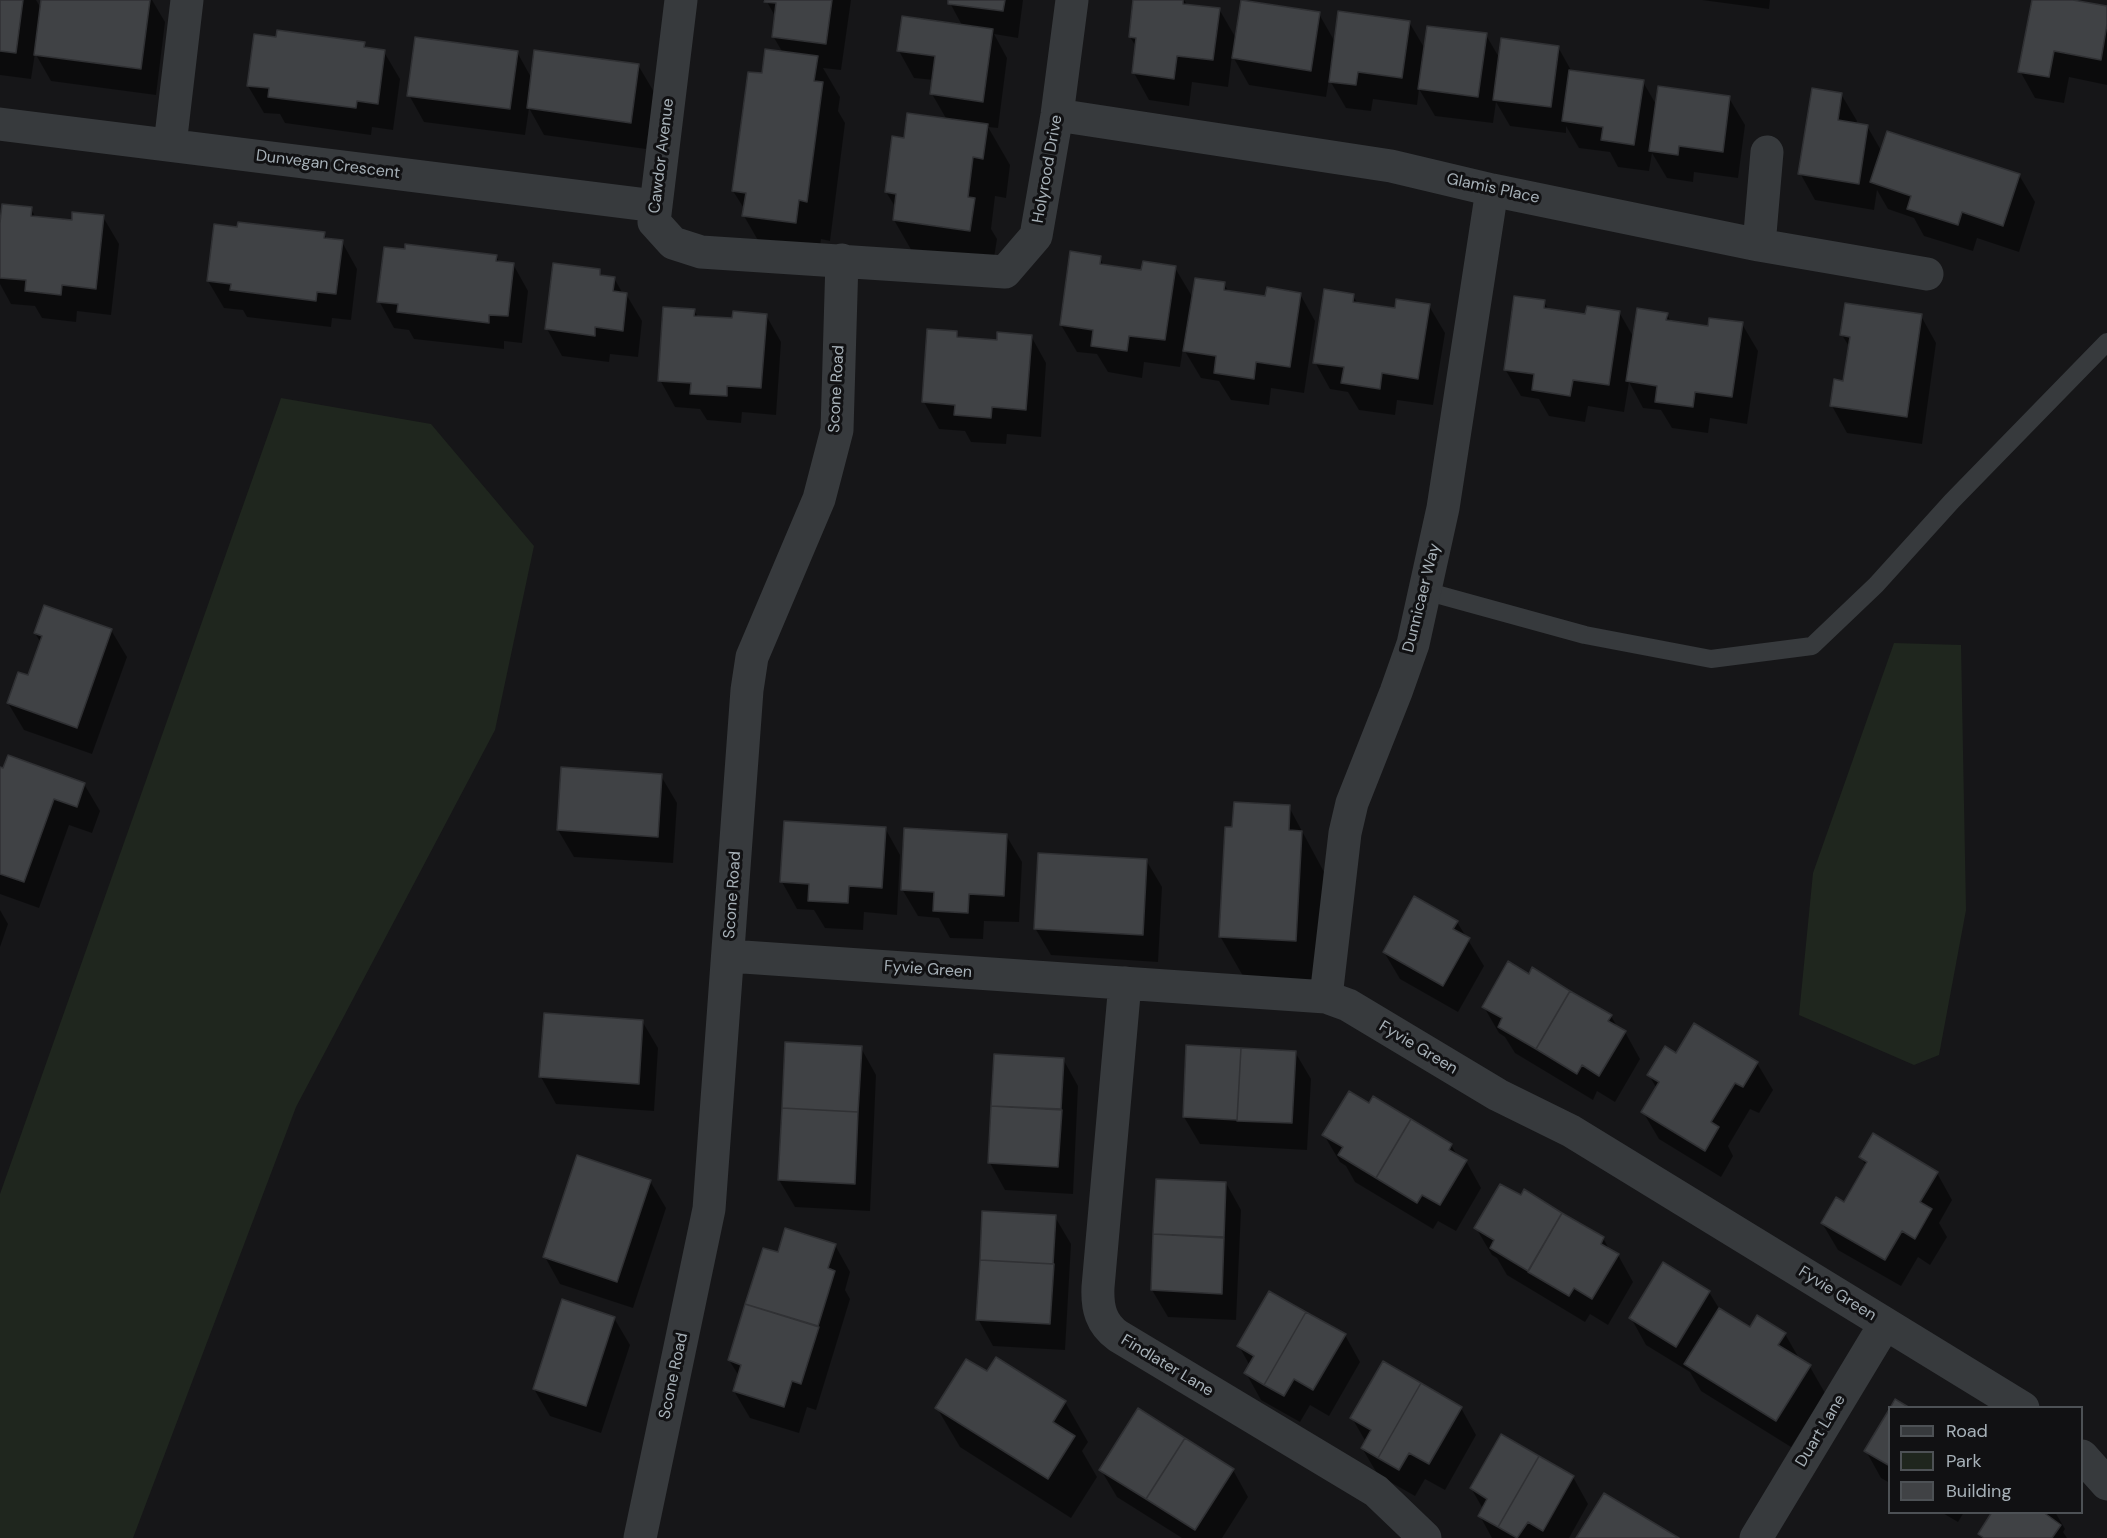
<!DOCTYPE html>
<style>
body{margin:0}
#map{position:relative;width:2107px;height:1538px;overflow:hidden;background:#161618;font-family:"DM Sans",sans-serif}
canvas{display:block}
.legend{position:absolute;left:1888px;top:1406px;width:195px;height:108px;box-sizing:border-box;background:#111113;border:2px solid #4d5155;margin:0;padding:8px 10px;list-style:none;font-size:18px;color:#a7b1b8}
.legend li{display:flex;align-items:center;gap:12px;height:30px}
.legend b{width:30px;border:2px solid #4d5155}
</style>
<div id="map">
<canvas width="2107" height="1538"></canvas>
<ul class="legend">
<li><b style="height:8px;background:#373a3d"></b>Road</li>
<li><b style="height:16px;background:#1f261e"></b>Park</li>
<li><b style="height:16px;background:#404245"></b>Building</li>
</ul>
</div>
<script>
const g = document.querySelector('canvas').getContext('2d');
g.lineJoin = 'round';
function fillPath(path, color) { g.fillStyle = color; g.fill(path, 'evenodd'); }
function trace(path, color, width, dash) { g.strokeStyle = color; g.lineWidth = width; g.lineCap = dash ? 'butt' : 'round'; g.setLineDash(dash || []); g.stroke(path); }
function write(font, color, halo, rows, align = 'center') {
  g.font = font + ' "DM Sans",sans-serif'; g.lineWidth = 6; g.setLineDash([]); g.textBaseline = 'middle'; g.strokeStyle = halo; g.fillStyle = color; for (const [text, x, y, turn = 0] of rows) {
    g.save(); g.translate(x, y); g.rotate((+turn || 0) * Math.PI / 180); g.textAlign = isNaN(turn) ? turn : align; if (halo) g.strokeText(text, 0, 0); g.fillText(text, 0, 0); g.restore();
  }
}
fillPath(new Path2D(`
 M 281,398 L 431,424 L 534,546 L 495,730 L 296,1107 L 133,1538 L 0,1538 L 0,1194 Z
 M 1894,643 L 1961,645 L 1966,910 L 1939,1055 L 1914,1065 L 1799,1015 L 1813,873 Z`), '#1f261e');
fillPath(new Path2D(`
 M 0,0 L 36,0 L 42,10 L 43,0 L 152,0 L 165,22 L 156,95 L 51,81 L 35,53 L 31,79 L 0,75 Z
 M 766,0 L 851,0 L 841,70 L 823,68 L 840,97 L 838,111 L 845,123 L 830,241 L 821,239 L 818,262 L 767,256 L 744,216 L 745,210 L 733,191 L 763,75 L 783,53 L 773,36 L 776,18 Z
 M 950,0 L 1023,0 L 1018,38 L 994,34 L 1007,58 L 998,128 L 988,127 L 1010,165 L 1006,198 L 995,196 L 991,229 L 997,239 L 992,270 L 917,260 L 894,220 L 896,208 L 886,192 L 905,139 L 947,120 L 932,94 L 934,80 L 914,78 L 899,51 L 963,27 L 950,3 Z
 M 1135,0 L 1184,0 L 1188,6 L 1219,9 L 1237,40 L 1319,14 L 1335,42 L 1409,22 L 1425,49 L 1486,35 L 1500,59 L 1558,47 L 1572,72 L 1643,82 L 1657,106 L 1729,98 L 1745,125 L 1738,178 L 1694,172 L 1693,182 L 1667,178 L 1652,153 L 1649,171 L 1618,167 L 1610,152 L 1579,148 L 1566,126 L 1566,133 L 1510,126 L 1496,102 L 1493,123 L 1435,116 L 1419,89 L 1417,105 L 1373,99 L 1371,111 L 1346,108 L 1329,79 L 1326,97 L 1249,85 L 1232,55 L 1228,87 L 1192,82 L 1189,106 L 1149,100 L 1134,73 L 1137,48 L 1130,37 Z
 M 1702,0 L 1770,0 L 1769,9 Z
 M 2033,0 L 2064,0 L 2107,8 L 2107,85 L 2069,77 L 2064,103 L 2035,98 L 2020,71 Z
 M 364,43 L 367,49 L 384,52 L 400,79 L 393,130 L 372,127 L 371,135 L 285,123 L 280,114 L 264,113 L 248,86 Z
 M 517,52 L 532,79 L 638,65 L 654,92 L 646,149 L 544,135 L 529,108 L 525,135 L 424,122 L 409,95 Z
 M 1841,94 L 1857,121 L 1856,125 L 1867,126 L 1882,152 L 2019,175 L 2035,202 L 2019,252 L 1977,238 L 1973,251 L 1924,236 L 1914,218 L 1888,209 L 1877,190 L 1874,210 L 1815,200 L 1800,173 Z
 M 31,209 L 36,218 L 73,222 L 103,217 L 119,244 L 111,315 L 77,311 L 76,322 L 42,318 L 35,306 L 11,304 L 0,284 L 0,237 Z
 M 324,233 L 327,240 L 342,242 L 357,269 L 351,320 L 332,318 L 331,327 L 247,317 L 243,310 L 224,308 L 208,281 Z
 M 496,256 L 500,263 L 513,264 L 528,291 L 522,343 L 504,341 L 504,349 L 414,339 L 409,330 L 394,328 L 379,301 Z
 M 1100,258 L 1104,266 L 1142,271 L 1175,268 L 1193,298 L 1224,284 L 1229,292 L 1267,298 L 1300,294 L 1315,321 L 1304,393 L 1271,388 L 1269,405 L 1231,400 L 1219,381 L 1201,378 L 1183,348 L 1180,367 L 1144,362 L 1142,378 L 1108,372 L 1097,354 L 1077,352 L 1061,325 Z
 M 599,270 L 603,277 L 614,278 L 623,294 L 626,294 L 642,321 L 638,357 L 610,354 L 609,362 L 562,356 L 547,329 Z
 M 1353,296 L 1358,304 L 1396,309 L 1429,306 L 1445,333 L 1433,405 L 1397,400 L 1395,415 L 1359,410 L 1348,392 L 1330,389 L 1315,362 Z
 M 1544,302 L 1549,310 L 1587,316 L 1619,312 L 1634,338 L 1667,314 L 1671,322 L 1709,327 L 1742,324 L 1758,351 L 1747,424 L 1710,418 L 1708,433 L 1672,428 L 1661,410 L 1643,408 L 1629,382 L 1624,412 L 1588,406 L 1585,422 L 1549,416 L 1539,399 L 1521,396 L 1505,369 Z
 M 694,310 L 698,317 L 734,320 L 766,315 L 781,342 L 776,415 L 742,412 L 741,423 L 707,420 L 700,409 L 675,407 L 660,380 Z
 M 1921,316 L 1936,343 L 1922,444 L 1847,433 L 1832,406 L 1845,383 L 1850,348 L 1842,335 Z
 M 956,333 L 960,339 L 998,342 L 1031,336 L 1046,363 L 1041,437 L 1007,434 L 1006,444 L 971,442 L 965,431 L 939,429 L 924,402 Z
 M 111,630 L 127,657 L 92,754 L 24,730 L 8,703 L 29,677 L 41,643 L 35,633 Z
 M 0,768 L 84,784 L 100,811 L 92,833 L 69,825 L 39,908 L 0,894 Z
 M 661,776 L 677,803 L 673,863 L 574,857 L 558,830 Z
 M 1289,807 L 1324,872 L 1318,980 L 1243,976 L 1220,936 Z
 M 885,828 L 900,855 L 897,915 L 864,912 L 863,930 L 825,928 L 814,910 L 797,909 L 782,882 Z
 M 1006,835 L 1022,862 L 1019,922 L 984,921 L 983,939 L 950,938 L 939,918 L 918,916 L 902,889 Z
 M 1146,860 L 1162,887 L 1158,962 L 1051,955 L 1035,928 Z
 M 1415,898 L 1457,922 L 1484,966 L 1458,1012 L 1400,979 L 1384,952 Z
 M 0,910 L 8,924 L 0,947 Z
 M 1529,976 L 1611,1016 L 1618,1028 L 1625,1032 L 1640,1059 L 1615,1102 L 1597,1091 L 1593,1100 L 1515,1053 L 1505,1037 L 1499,1033 L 1484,1007 Z
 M 642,1021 L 658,1048 L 654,1111 L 556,1104 L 541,1077 Z
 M 1694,1025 L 1757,1063 L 1773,1090 L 1759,1113 L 1750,1109 L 1728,1146 L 1733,1156 L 1721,1177 L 1659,1139 L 1643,1112 L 1657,1089 L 1649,1075 L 1677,1055 Z
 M 1188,1047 L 1295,1052 L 1311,1079 L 1307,1150 L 1200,1144 L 1184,1117 Z
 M 861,1048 L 876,1075 L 870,1211 L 795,1207 L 779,1180 Z
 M 996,1056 L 1063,1059 L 1078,1086 L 1073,1194 L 1005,1190 L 990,1163 Z
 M 1370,1105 L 1451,1145 L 1458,1157 L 1466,1161 L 1481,1188 L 1456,1231 L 1438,1221 L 1433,1229 L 1355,1182 L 1346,1166 L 1340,1162 L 1324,1135 Z
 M 1861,1157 L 1937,1173 L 1952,1200 L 1939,1223 L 1947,1237 L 1930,1265 L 1918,1257 L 1901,1286 L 1838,1250 L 1822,1223 L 1844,1204 L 1866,1166 Z
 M 1158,1180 L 1226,1183 L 1241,1210 L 1236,1320 L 1168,1317 L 1152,1290 Z
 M 650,1181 L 666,1208 L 633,1308 L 560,1284 L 545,1257 Z
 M 1525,1192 L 1603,1238 L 1610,1251 L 1618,1255 L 1633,1282 L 1608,1325 L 1590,1314 L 1585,1322 L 1507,1275 L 1497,1258 L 1492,1255 L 1476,1228 L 1521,1197 Z
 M 1055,1217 L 1071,1244 L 1065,1350 L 993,1346 L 978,1319 Z
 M 835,1245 L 850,1272 L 845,1290 L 850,1299 L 816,1410 L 807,1407 L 799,1433 L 750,1418 L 734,1391 L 739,1376 L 729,1360 L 764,1250 L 779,1254 Z
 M 1709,1292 L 1720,1310 L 1750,1329 L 1785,1334 L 1800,1360 L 1810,1367 L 1825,1393 L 1791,1447 L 1701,1391 L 1690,1372 L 1646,1345 L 1631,1318 Z
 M 614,1318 L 630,1345 L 601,1433 L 550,1416 L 534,1389 Z
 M 1345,1335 L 1360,1362 L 1329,1416 L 1310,1405 L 1300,1422 L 1261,1400 L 1246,1373 L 1250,1366 L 1239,1346 Z
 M 997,1359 L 1065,1402 L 1088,1442 L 1082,1451 L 1097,1477 L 1071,1518 L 960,1447 L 937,1408 L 988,1373 Z
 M 1461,1408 L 1476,1435 L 1445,1490 L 1425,1479 L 1415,1496 L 1378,1475 L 1362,1448 L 1366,1442 L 1352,1418 Z
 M 1890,1411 L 1890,1483 L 1881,1478 L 1866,1451 Z
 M 1101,1470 L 1233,1470 L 1248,1497 L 1222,1538 L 1182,1538 L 1117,1497 Z
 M 1573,1477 L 1588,1504 L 1569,1538 L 1492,1538 L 1480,1516 L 1483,1509 L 1471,1488 Z
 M 1941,1512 L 1964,1512 L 1958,1522 Z
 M 1994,1512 L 2055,1512 L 2065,1529 L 2063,1532 L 2067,1538 L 1982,1538 L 1980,1534 Z`), '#0007');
const building = new Path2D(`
 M 0,0 L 23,0 L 16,53 L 0,51 Z
 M 41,0 L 150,0 L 141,69 L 34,55 Z
 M 765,0 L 832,0 L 826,44 L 772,37 L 776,3 L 764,2 Z
 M 948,0 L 1005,0 L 1003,11 L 948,4 Z
 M 1133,0 L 1183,0 L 1183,4 L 1220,8 L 1213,60 L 1177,56 L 1174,79 L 1132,73 L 1136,38 L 1129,37 Z
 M 1241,0 L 1320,12 L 1311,71 L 1232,58 Z
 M 2032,0 L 2073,0 L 2107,6 L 2107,24 L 2101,60 L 2054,51 L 2049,77 L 2018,72 Z
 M 1338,11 L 1410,21 L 1402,78 L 1358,72 L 1356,85 L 1329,82 Z
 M 902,16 L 993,29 L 983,102 L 930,94 L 935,56 L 897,51 Z
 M 1427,26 L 1487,33 L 1478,97 L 1418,89 Z
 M 277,30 L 365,42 L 364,47 L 385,50 L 378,104 L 357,101 L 356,108 L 268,97 L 269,88 L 247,86 L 254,34 L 276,37 Z
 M 415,37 L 518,51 L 510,109 L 407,96 Z
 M 1501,38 L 1559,46 L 1551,107 L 1493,100 Z
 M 765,49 L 818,56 L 814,81 L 823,82 L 807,202 L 799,200 L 796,223 L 742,216 L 746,193 L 732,191 L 748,72 L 762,73 Z
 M 534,50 L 639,64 L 631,123 L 527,108 Z
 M 1569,70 L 1644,80 L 1634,145 L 1601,140 L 1603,127 L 1562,121 Z
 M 1658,86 L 1730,96 L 1723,152 L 1679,146 L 1678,155 L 1649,151 Z
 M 1812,88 L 1842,93 L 1838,120 L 1868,125 L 1859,184 L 1798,174 Z
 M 907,113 L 988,124 L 983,159 L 973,157 L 968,197 L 975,198 L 970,231 L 893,220 L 896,194 L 885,192 L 892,136 L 904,138 Z
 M 1887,131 L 2020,174 L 2003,226 L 1962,212 L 1958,225 L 1907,209 L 1911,196 L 1870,182 Z
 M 2,204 L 32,207 L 31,216 L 72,220 L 72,212 L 104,215 L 96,289 L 62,285 L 61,295 L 25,291 L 26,280 L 0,278 L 0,223 Z
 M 238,222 L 325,232 L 324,238 L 343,240 L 336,294 L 317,292 L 316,301 L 230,290 L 231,284 L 207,281 L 214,224 L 237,227 Z
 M 405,244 L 497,255 L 496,261 L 514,263 L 508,316 L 489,315 L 489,323 L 397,312 L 398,304 L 377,302 L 384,247 L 405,249 Z
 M 1070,251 L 1101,256 L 1100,264 L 1141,270 L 1143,261 L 1176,266 L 1165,340 L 1129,336 L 1127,351 L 1091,346 L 1093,330 L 1060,325 Z
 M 553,263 L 600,269 L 600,275 L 615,277 L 613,291 L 627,293 L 623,331 L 595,327 L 595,336 L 545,329 Z
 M 1195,278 L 1225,282 L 1224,290 L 1265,296 L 1267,287 L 1301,293 L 1290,367 L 1256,362 L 1254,379 L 1214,373 L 1216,356 L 1183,351 Z
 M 1324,289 L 1354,294 L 1353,302 L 1395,308 L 1396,299 L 1430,304 L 1418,379 L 1382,373 L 1380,389 L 1341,383 L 1344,367 L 1313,363 Z
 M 1514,296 L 1545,300 L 1544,308 L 1585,314 L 1587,306 L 1620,311 L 1609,385 L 1573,380 L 1570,396 L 1532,390 L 1534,374 L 1504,370 Z
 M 1845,303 L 1922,314 L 1907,417 L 1830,406 L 1834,379 L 1843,381 L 1850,337 L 1840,335 Z
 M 663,307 L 695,309 L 694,316 L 732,318 L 733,311 L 767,314 L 761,388 L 727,386 L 727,396 L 690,394 L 691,383 L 658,381 Z
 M 1637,308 L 1668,313 L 1666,320 L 1708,326 L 1709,318 L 1743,322 L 1732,397 L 1695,392 L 1693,407 L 1655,402 L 1657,386 L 1626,381 Z
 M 927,329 L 957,331 L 957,337 L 997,340 L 997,332 L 1032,335 L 1026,410 L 992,407 L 991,418 L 954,415 L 955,405 L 922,402 Z
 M 44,605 L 112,629 L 77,728 L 7,703 L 18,672 L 28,675 L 42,636 L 34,633 Z
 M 8,755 L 85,783 L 77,807 L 54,799 L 24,882 L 0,874 L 0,767 L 3,768 Z
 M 561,767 L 662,774 L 658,837 L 557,830 Z
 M 1234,802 L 1290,805 L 1289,830 L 1302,831 L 1296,941 L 1219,937 L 1225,827 L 1232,827 Z
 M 784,821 L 886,827 L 882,888 L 849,886 L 848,903 L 808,901 L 809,884 L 780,882 Z
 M 904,828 L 1007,834 L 1004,896 L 969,894 L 968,913 L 933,911 L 934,892 L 901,890 Z
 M 1038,853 L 1147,859 L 1143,935 L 1034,929 Z
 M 1414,896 L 1458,921 L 1453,929 L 1470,938 L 1443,986 L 1383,952 Z
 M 1508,961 L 1529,974 L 1532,967 L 1570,991 L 1536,1049 L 1498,1027 L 1502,1018 L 1482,1007 Z
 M 1570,991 L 1612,1015 L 1608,1021 L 1626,1031 L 1599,1076 L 1582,1065 L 1577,1074 L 1536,1049 Z
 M 544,1013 L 643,1020 L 639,1084 L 539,1077 Z
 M 1694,1023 L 1758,1062 L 1743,1087 L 1735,1083 L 1711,1122 L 1719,1127 L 1705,1151 L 1641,1112 L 1659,1082 L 1647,1075 L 1665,1046 L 1676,1053 Z
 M 785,1042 L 862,1046 L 858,1112 L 782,1108 Z
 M 1186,1045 L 1241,1048 L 1237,1120 L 1183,1117 Z
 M 1241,1048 L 1296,1051 L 1292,1123 L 1237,1121 Z
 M 994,1054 L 1064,1058 L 1061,1109 L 991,1106 Z
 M 1349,1091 L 1369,1103 L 1373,1096 L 1411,1119 L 1376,1178 L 1338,1155 L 1343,1147 L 1322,1135 Z
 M 991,1106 L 1062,1110 L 1058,1167 L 988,1163 Z
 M 782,1108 L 858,1112 L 855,1184 L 778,1180 Z
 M 1411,1119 L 1452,1144 L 1449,1150 L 1467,1160 L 1440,1205 L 1422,1195 L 1417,1203 L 1376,1178 Z
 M 1873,1133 L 1938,1172 L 1920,1202 L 1932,1209 L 1915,1239 L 1902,1231 L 1885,1260 L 1821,1223 L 1836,1197 L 1844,1202 L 1867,1162 L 1859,1157 Z
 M 577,1155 L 651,1180 L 617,1282 L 543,1257 Z
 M 1156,1179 L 1226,1182 L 1224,1237 L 1153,1234 Z
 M 1500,1184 L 1521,1195 L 1524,1189 L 1562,1213 L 1528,1271 L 1490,1248 L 1494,1240 L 1474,1228 Z
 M 982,1211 L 1056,1215 L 1053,1264 L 980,1260 Z
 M 1562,1213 L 1604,1237 L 1601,1244 L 1619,1254 L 1592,1299 L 1574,1288 L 1569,1296 L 1528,1272 Z
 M 785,1228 L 836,1244 L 828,1268 L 835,1271 L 818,1326 L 745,1304 L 763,1248 L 778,1252 Z
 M 1153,1234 L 1224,1238 L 1222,1294 L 1151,1290 Z
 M 980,1260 L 1054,1264 L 1050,1324 L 976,1320 Z
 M 1663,1262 L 1710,1291 L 1676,1347 L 1629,1318 Z
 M 1269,1291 L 1306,1312 L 1264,1385 L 1244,1373 L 1254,1356 L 1237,1346 Z
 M 562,1299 L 615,1317 L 586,1406 L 533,1389 Z
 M 745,1304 L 819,1327 L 801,1384 L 792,1381 L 784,1407 L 733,1391 L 741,1365 L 728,1360 Z
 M 1719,1308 L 1750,1327 L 1757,1315 L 1786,1333 L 1778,1345 L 1811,1365 L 1776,1421 L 1684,1364 Z
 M 1306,1312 L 1346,1334 L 1313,1390 L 1294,1379 L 1284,1396 L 1264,1385 Z
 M 996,1357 L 1066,1401 L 1053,1422 L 1075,1436 L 1048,1479 L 935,1408 L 966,1359 L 987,1371 Z
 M 1383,1361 L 1421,1383 L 1378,1458 L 1361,1448 L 1371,1430 L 1350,1418 Z
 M 1421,1383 L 1462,1407 L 1429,1464 L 1409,1453 L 1399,1470 L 1378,1458 Z
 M 1895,1399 L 1910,1408 L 1890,1408 Z
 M 1138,1408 L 1185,1438 L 1146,1499 L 1099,1470 Z
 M 1890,1408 L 1890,1466 L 1864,1451 Z
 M 1501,1434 L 1539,1456 L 1498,1527 L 1478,1516 L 1487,1499 L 1470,1488 Z
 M 1185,1438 L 1234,1469 L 1195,1530 L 1146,1499 Z
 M 1539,1456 L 1574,1476 L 1543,1531 L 1528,1522 L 1517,1538 L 1498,1527 Z
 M 1604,1493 L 1679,1538 L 1576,1538 Z
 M 1992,1512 L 2043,1512 L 2061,1525 L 2052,1538 L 1984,1538 L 1978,1534 Z`);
fillPath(building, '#404245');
trace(building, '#303134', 1.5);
trace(new Path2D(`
 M 1425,591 L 1585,635 L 1711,659 L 1812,646 L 1876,585 L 1952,501 L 2107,342`), '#373a3d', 18);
trace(new Path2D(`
 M 681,0 L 654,222 L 673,243 L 701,252 L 1005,272 L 1036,236 L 1057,115 L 1072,0
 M 1057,115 L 1391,166 L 1492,190 L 1759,245 L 1927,274
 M 0,124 L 656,206
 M 170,145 L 187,0
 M 1759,245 L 1767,152
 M 729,956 L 1326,997 L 1348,1005 L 1498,1095 L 1571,1131 L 2023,1408
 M 1125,983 L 1098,1287 C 1097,1308 1101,1324 1118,1336 L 1376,1491 L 1425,1538
 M 1326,997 L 1345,833 L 1352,803 L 1396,692 L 1413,644 L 1443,508 L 1492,190
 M 2082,1456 L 2107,1484
 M 640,1538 L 709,1209 L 747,690 L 752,657 L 819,499 L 837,430 L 842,260
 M 1756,1538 L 1885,1324`), '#373a3d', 33);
write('16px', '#a7b1b8', '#111113', [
 ["Cawdor Avenue",662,156,-83],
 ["Dunvegan Crescent",328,165,7],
 ["Holyrood Drive",1048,169,-80],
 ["Glamis Place",1493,189,12],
 ["Scone Road",837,389,-87],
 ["Dunnicaer Way",1422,598,-76],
 ["Scone Road",733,895,-86],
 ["Fyvie Green",928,970,4],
 ["Fyvie Green",1418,1048,31],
 ["Fyvie Green",1837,1294,32],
 ["Findlater Lane",1167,1366,31],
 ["Scone Road",674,1376,-78],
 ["Duart Lane",1821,1431,-59]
]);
</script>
